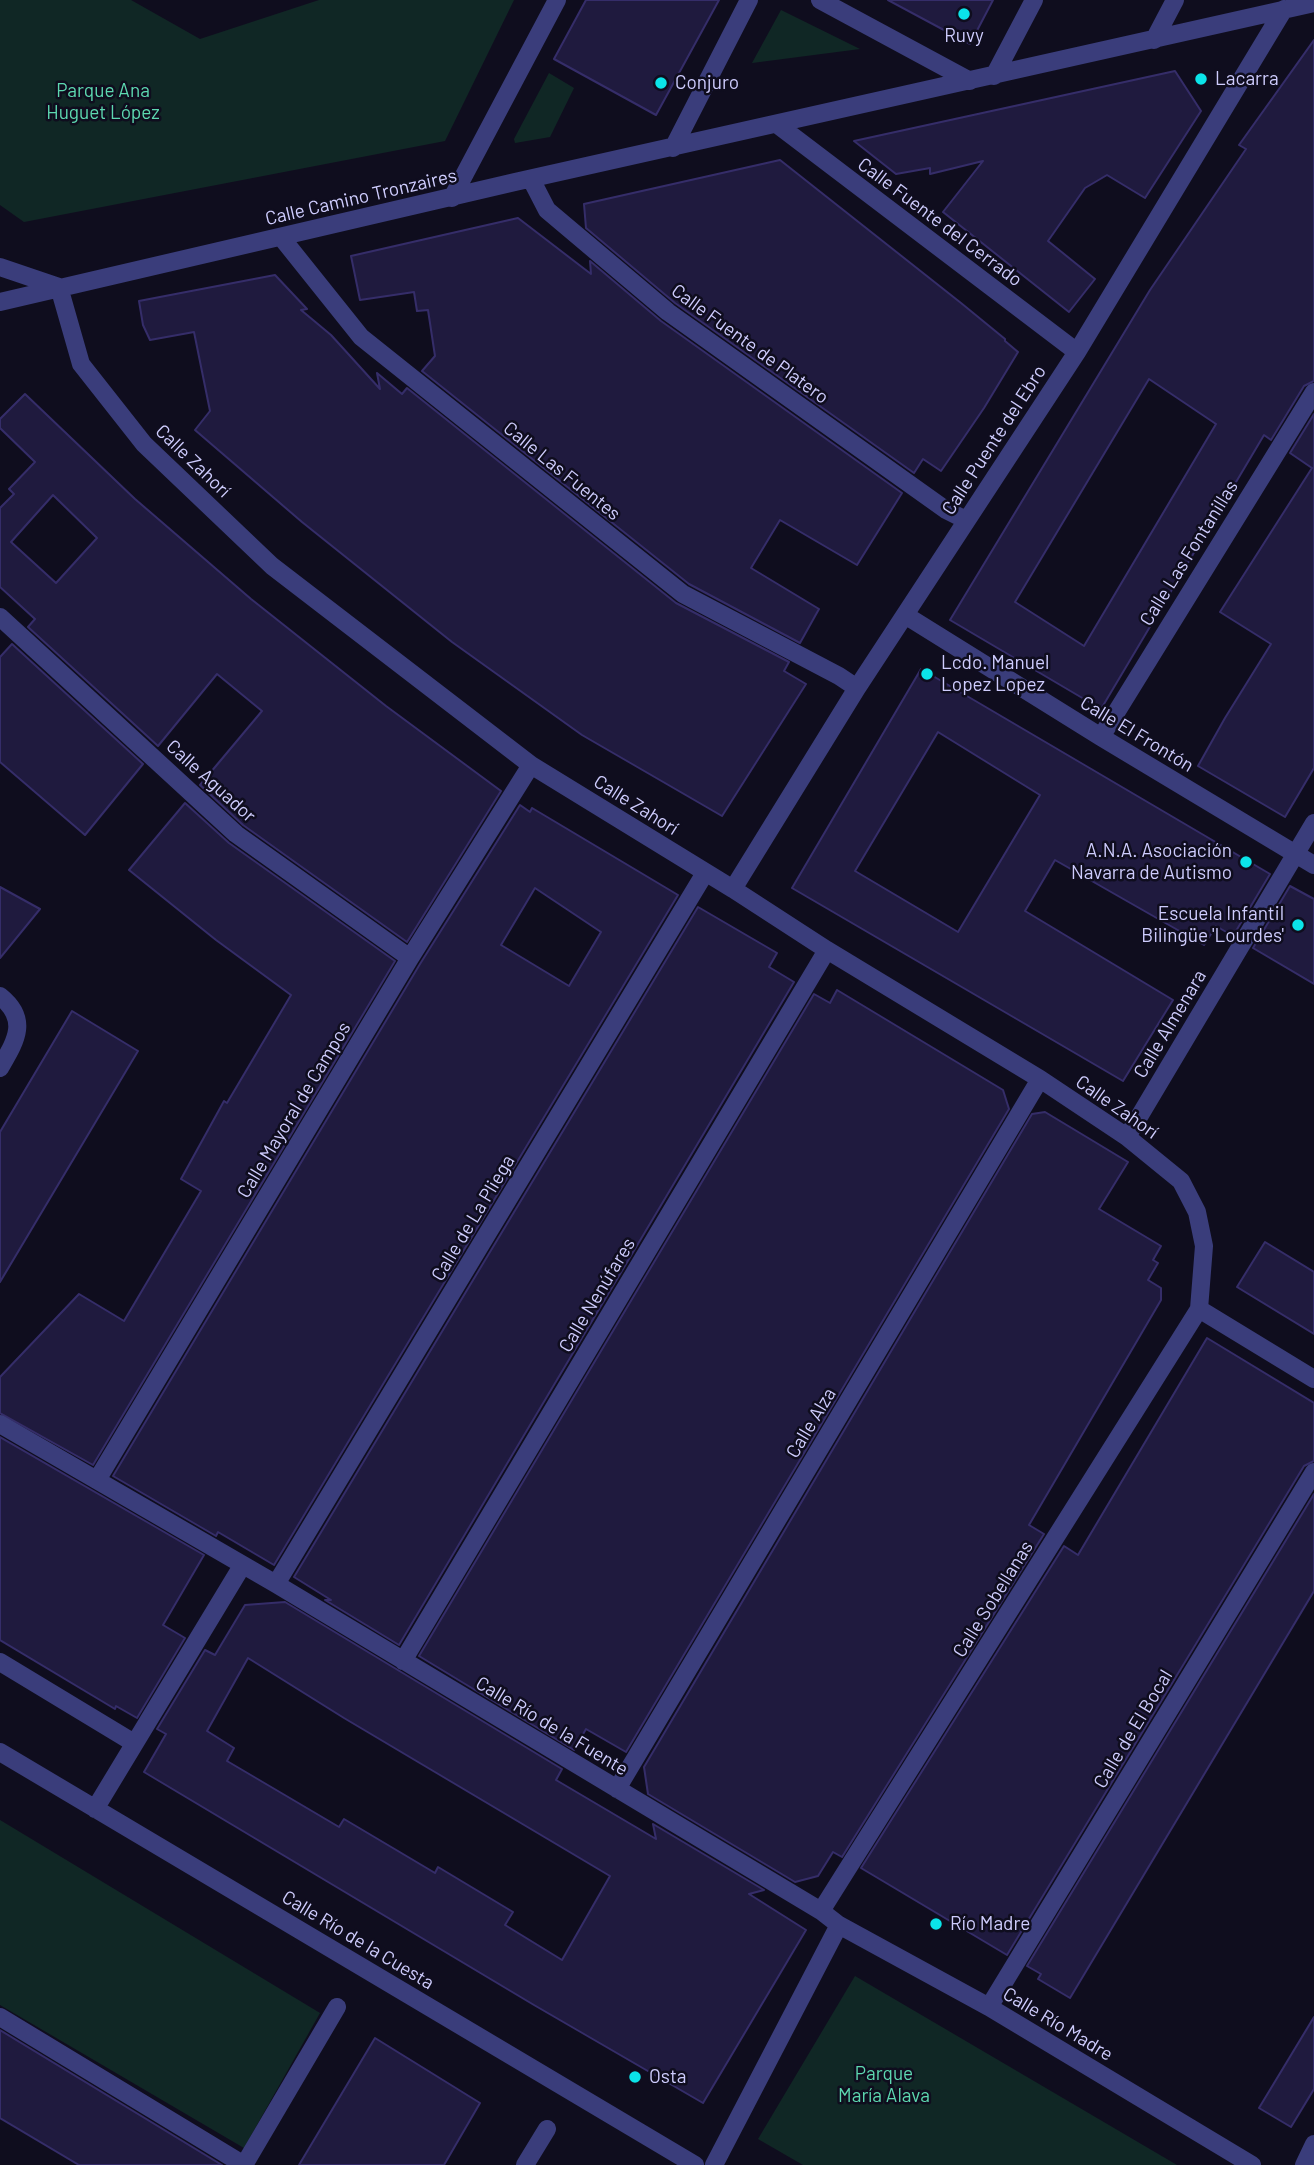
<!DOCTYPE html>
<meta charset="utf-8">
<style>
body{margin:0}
canvas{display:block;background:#0f0d1e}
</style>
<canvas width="1314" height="2165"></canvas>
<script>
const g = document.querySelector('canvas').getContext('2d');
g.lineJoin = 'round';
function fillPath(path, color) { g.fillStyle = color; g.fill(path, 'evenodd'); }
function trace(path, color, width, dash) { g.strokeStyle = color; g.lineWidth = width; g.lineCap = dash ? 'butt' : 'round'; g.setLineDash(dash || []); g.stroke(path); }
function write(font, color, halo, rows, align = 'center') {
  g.font = font + ' Barlow,sans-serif'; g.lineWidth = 5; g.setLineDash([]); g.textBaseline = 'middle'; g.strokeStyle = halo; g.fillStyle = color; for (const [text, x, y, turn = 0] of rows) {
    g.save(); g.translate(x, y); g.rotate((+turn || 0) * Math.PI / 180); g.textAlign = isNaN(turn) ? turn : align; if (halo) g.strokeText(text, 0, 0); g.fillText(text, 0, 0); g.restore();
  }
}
fillPath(new Path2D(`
 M 0,0 L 131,0 L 200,39 L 319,0 L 514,0 L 445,141 L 24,222 L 0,205 Z
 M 781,10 L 860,49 L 752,63 Z
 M 549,73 L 574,88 L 550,137 L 515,143 L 514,139 Z
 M 0,1820 L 320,2013 L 244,2148 L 0,2005 Z
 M 855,1976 L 1177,2165 L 803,2165 L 758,2139 Z`), '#102725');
const building = new Path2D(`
 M 586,0 L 719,0 L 656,115 L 554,59 Z
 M 888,0 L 993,0 L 970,44 Z
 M 1314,40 L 1314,381 L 1304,386 L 1271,440 L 1264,435 L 1101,709 L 950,620 L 1150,290 L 1246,149 L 1239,145 ZM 1149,379 L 1216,424 L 1084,646 L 1015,602 Z
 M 1175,71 L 1201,111 L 1145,198 L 1107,175 L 1085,188 L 1048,241 L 1095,279 L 1069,312 L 943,212 L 983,161 L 930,174 L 930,168 L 896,174 L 854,141 Z
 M 780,160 L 961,303 L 1005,339 L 1005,341 L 1018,352 L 984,408 L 941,471 L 923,459 L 914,473 L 675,303 L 586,228 L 584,204 Z
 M 518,218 L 591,274 L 590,261 L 661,321 L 902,493 L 857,565 L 780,520 L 751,568 L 819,609 L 800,643 L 689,584 L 422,371 L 435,356 L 428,310 L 417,311 L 414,292 L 360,300 L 351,256 Z
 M 275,275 L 307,309 L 301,310 L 331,335 L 380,389 L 377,373 L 402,394 L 407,388 L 676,603 L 789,662 L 784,671 L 806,684 L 722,816 L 582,735 L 452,642 L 302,522 L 195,430 L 210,411 L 194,332 L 150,340 L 143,325 L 139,301 Z
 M 25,394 L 135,499 L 251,599 L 386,706 L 501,791 L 407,942 L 243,825 L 200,785 L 262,711 L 217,674 L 158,746 L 28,627 L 35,619 L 0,587 L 0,508 L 14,494 L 9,489 L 35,462 L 0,428 L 0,419 ZM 53,495 L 97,538 L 56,583 L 11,542 Z
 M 1314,414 L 1314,768 L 1285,817 L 1198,766 L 1225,718 L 1271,644 L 1220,612 L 1312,468 L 1290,453 Z
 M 12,644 L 143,764 L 85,835 L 0,762 L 0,657 Z
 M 921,669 L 1270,874 L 1233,936 L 1216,926 L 1204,945 L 1055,860 L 1025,911 L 1173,1000 L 1123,1081 L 792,888 ZM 938,732 L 1040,795 L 958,932 L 855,871 Z
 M 185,803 L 229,843 L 395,961 L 93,1465 L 0,1413 L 0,1377 L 79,1294 L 124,1321 L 201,1191 L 181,1179 L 224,1101 L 227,1103 L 291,995 L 216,940 L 129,870 Z
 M 520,805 L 530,812 L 532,808 L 678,895 L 274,1565 L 218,1532 L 216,1536 L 113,1476 L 420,964 ZM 535,888 L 601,932 L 569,986 L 501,945 Z
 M 1290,886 L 1314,899 L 1314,984 L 1253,948 Z
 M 0,887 L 40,909 L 0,958 Z
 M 698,907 L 777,953 L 769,967 L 794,982 L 399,1645 L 325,1600 L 331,1600 L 294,1577 Z
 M 837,990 L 1003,1090 L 1009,1109 L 626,1752 L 586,1729 L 574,1750 L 419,1656 L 814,994 L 830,1003 Z
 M 72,1011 L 138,1051 L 0,1282 L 0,1132 Z
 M 1045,1112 L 1128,1162 L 1099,1209 L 1161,1246 L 1153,1260 L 1158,1263 L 1148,1280 L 1161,1288 L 1161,1300 L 1029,1525 L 1044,1534 L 842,1857 L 833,1852 L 818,1876 L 795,1882 L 648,1794 L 644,1767 L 1032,1114 Z
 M 1265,1242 L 1314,1272 L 1314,1334 L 1237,1287 Z
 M 1207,1338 L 1314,1403 L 1314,1461 L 1304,1466 L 1007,1955 L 861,1868 L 1064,1546 L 1078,1555 Z
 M 0,1437 L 204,1555 L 163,1625 L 185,1638 L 137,1718 L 116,1706 L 115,1709 L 0,1640 Z
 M 1314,1494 L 1314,1591 L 1070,1998 L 1038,1979 L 1041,1974 L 1027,1966 Z
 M 285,1602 L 562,1769 L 556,1780 L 656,1839 L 653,1824 L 764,1890 L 749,1894 L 806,1930 L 703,2103 L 534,2005 L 144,1772 L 166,1734 L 157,1729 L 205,1650 L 215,1655 L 245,1605 ZM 248,1658 L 344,1718 L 610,1876 L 562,1960 L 505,1925 L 513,1912 L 438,1867 L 435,1873 L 344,1819 L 339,1827 L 227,1761 L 234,1748 L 207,1731 Z
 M 1314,2017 L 1314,2089 L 1291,2127 L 1259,2108 Z
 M 0,2030 L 222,2165 L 79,2165 L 0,2118 Z
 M 375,2038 L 480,2103 L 444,2165 L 299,2165 Z`);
fillPath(building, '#1f1a3e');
trace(building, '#352d69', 2);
trace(new Path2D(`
 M 820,0 L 970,81
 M 1154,40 L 1175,0
 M 994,76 L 1034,0
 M 778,125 L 1077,352
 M 673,148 L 749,0
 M 531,179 L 547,210 L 668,312 L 946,510 L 966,520
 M 452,198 L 557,0
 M 281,237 L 361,337 L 683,594 L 839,676 L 857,688
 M 0,267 L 59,287
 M 59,287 L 81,364 L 144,444 L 272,566 L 531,765 L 733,889 L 827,950 L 1040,1079 L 1127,1137 L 1181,1181 L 1197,1212 L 1204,1246 L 1199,1309 L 821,1911
 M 0,302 L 515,182 L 1314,3
 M 905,615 L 1101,737 L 1314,865
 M 0,617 L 236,834 L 410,958
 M 1101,737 L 1314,392
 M 733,889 L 857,688 L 1077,352 L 1284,9
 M 0,996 C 30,1020 15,1042 0,1068
 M 1127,1137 L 1314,823
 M 1199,1309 L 1314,1379
 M 0,1424 L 276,1584 L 821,1911 L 839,1925 L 989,2007 L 1252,2165
 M 97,1480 L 410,958 L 531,765
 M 276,1584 L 705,873
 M 403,1661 L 827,950
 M 0,1662 L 134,1743
 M 0,1752 L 695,2165
 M 617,1789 L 1040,1079
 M 95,1809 L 242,1566
 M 989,2007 L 1314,1472
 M 0,2017 L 244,2165
 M 244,2165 L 337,2007
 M 525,2165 L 547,2129
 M 714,2165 L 839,1925
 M 1304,2165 L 1314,2144`), '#3a3d7b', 18);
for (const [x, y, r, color] of [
 [964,14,7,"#0be4e9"],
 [1201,79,7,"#0be4e9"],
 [661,83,7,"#0be4e9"],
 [927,674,7,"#0be4e9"],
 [1246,862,7,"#0be4e9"],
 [1298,925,7,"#0be4e9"],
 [936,1924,7,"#0be4e9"],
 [635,2077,7,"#0be4e9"]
]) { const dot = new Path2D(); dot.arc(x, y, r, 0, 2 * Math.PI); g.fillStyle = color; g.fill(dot); trace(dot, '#0f0d1e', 2.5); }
write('19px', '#ceccfd', '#0f0d1e', [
 ["Ruvy",964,36,"center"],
 ["Lacarra",1215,79],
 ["Conjuro",675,83],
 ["Lcdo. Manuel",941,663],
 ["Lopez Lopez",941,685],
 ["A.N.A. Asociación",1232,851,"right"],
 ["Navarra de Autismo",1232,873,"right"],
 ["Escuela Infantil",1284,914,"right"],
 ["Bilingüe 'Lourdes'",1284,936,"right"],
 ["Río Madre",950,1924],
 ["Osta",649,2077]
], 'left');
write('19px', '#5dd8b0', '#0f0d1e', [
 ["Parque Ana",103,91],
 ["Huguet López",103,113],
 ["Parque",884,2074],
 ["María Alava",884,2096]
]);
write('19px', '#ceccfd', '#0f0d1e', [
 ["Calle Camino Tronzaires",361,197,-13],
 ["Calle Fuente del Cerrado",940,222,37],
 ["Calle Fuente de Platero",750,344,36],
 ["Calle Puente del Ebro",994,440,-57],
 ["Calle Zahorí",193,461,44],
 ["Calle Las Fuentes",562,471,39],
 ["Calle Las Fontanillas",1189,553,-58],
 ["Calle El Frontón",1137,734,31],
 ["Calle Aguador",211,781,42],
 ["Calle Zahorí",636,805,32],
 ["Calle Almenara",1170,1024,-59],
 ["Calle Zahorí",1117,1107,35],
 ["Calle Mayoral de Campos",294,1110,-59],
 ["Calle de La Pliega",473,1218,-59],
 ["Calle Nenúfares",597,1295,-59],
 ["Calle Alza",811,1423,-59],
 ["Calle Sobellanas",993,1599,-58],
 ["Calle Río de la Fuente",552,1726,31],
 ["Calle de El Bocal",1133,1729,-59],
 ["Calle Río de la Cuesta",358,1940,31],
 ["Calle Río Madre",1058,2024,31]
]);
</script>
